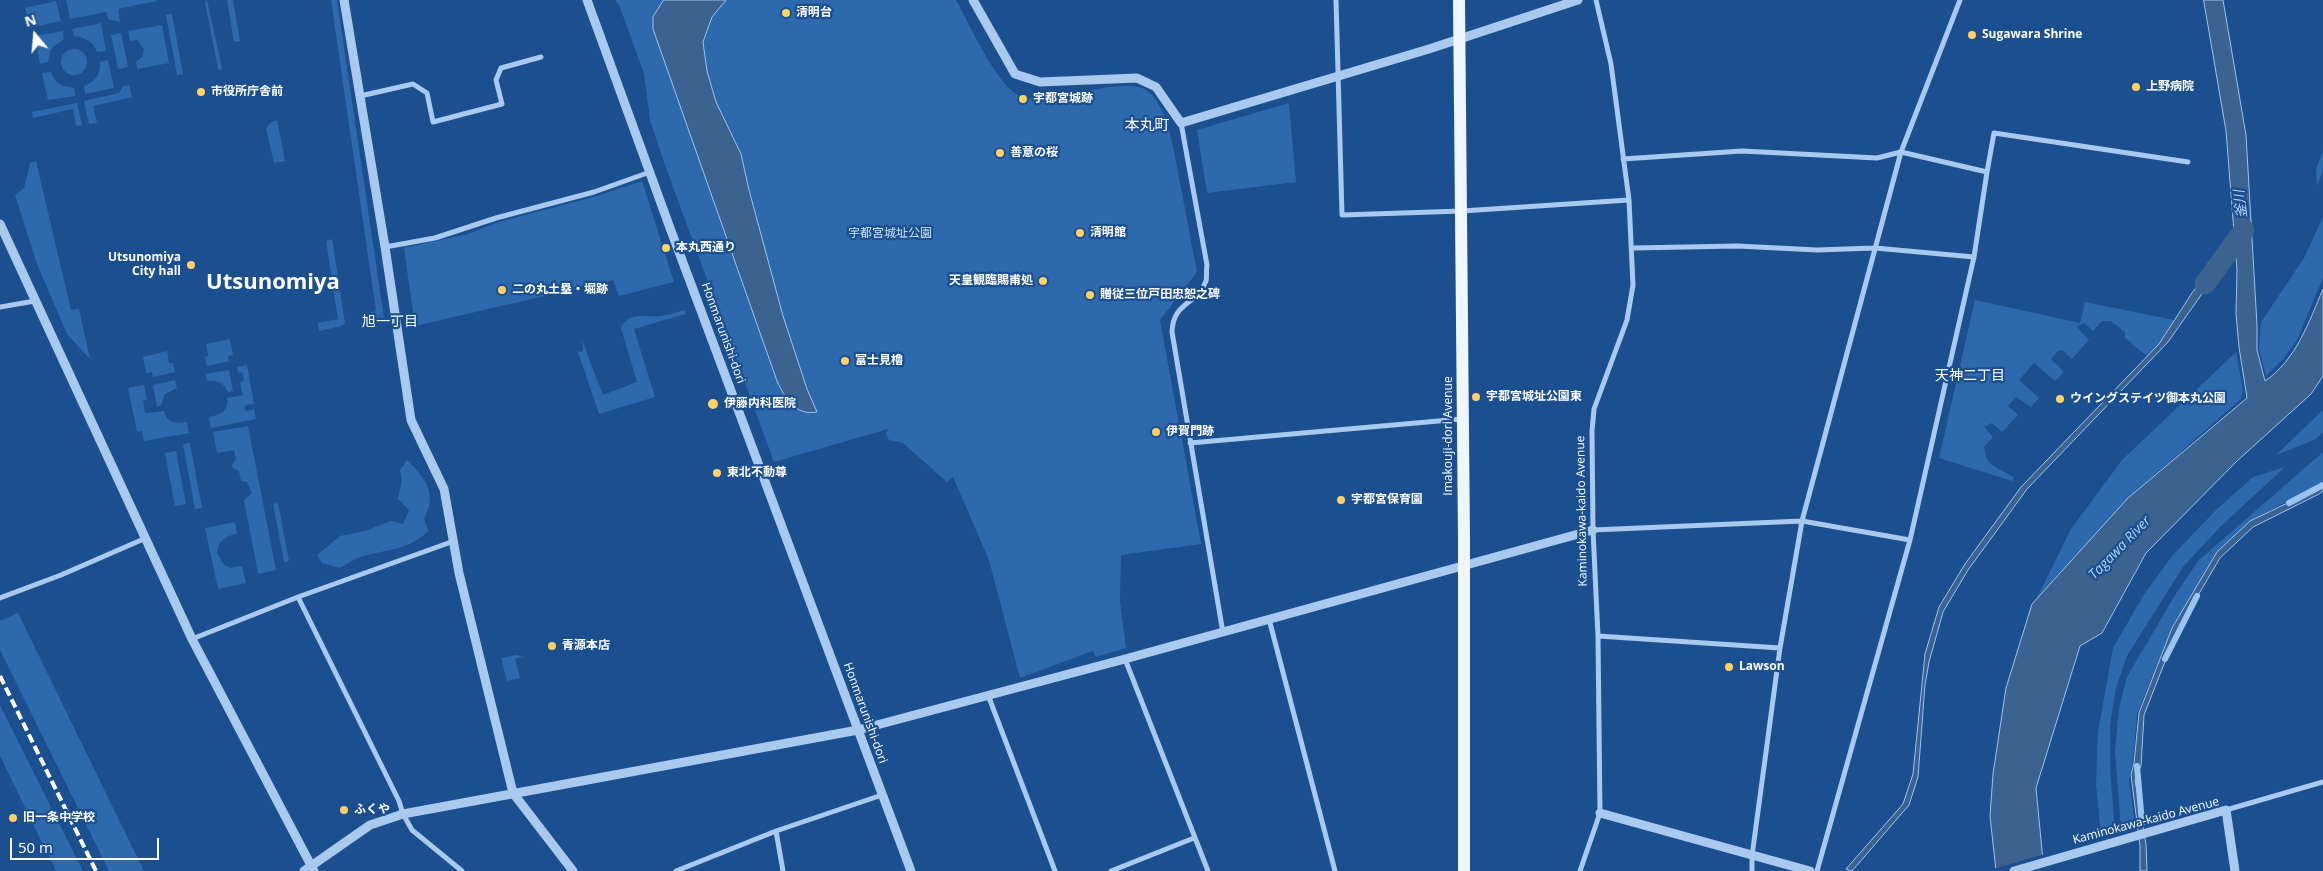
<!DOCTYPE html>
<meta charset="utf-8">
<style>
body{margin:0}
#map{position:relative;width:2323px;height:871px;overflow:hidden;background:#1b4f8f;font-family:"Open Sans",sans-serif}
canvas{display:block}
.north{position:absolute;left:10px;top:10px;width:50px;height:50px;-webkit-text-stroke:4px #1b4f8f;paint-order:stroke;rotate:343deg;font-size:14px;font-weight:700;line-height:20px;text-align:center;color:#fff}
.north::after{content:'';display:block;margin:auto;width:18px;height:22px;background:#fff;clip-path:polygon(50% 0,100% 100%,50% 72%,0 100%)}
.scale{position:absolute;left:10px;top:838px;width:149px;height:22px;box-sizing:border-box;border:2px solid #fff;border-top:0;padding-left:6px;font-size:15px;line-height:18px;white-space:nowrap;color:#fff;-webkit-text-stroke:4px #1b4f8f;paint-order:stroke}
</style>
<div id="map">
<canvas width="2323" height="871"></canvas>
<div class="north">N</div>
<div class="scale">50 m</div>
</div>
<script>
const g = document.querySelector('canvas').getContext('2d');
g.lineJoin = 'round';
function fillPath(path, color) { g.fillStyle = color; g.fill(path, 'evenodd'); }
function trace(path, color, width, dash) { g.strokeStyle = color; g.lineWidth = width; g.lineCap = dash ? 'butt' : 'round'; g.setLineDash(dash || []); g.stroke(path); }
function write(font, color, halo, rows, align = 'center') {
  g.font = font + ' "Open Sans","Noto Sans JP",sans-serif'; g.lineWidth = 4.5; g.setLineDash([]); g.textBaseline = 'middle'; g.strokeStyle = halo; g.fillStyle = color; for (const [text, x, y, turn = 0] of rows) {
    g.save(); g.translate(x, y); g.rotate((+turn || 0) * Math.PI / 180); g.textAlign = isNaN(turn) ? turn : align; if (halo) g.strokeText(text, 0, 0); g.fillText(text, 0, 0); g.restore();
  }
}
fillPath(new Path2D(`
 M 66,0 L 156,0 L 156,1 L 118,9 L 120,22 L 108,19 L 106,12 L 70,19 Z
 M 207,0 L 222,68 L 221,71 L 218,69 L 205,2 Z
 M 227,0 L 233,0 L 240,41 L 234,42 Z
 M 331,0 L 337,0 L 384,318 L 366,322 L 362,319 L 365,314 L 376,311 Z
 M 615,0 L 956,0 C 968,22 997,85 1018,95 C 1052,111 1131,67 1153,96 C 1170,117 1175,157 1180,183 C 1186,213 1191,242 1197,272 L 1160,320 L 1201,544 L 1121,555 L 1120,601 L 1126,648 L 1096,657 L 1093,651 L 1020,678 L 989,560 L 953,477 L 947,482 L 903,443 L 889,440 L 886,434 L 888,429 L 774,462 L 665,165 L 650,120 L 644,73 L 619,5 Z
 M 56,1 L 61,21 L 30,28 L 25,8 Z
 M 172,14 L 183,74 L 177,75 L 166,15 Z
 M 101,23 L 106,51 L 97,52 C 94,42 84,37 74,36 L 72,29 Z
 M 162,25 L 169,63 L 137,69 L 136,62 L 143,56 L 144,49 L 137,40 L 130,41 L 128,31 Z
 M 63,31 L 64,39 L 51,49 L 48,62 L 40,64 L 35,36 Z
 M 121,33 L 128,67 L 118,69 L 111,35 Z
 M61 62a13 13 0 1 1 26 0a13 13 0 1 1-26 0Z
 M 108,60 L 114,88 L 85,94 L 84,86 C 95,82 101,74 100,62 Z
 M 51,72 C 54,83 63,87 74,88 L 75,96 L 48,100 L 42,73 Z
 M 129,85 L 132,97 L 93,106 L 97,123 L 89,124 L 84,101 L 119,93 L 123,86 Z
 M 77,103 L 82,125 L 76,126 L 73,109 L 33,118 L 32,112 Z
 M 1289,103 L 1296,182 L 1207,193 L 1197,130 Z
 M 277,120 L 285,161 L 274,163 L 266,129 L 271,122 Z
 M 2323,151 L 2323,171 L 2317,186 L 2316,169 Z
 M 36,161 L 71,310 L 79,309 L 90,359 L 67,334 L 37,264 L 15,195 L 24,188 L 30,163 Z
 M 642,181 L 674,282 L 619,296 L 613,280 L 415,326 L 404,248 L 468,234 L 499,222 L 597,196 Z
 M 2323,217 L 2323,278 L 2297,340 L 2283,359 L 2266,376 L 2259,349 L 2261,322 L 2304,258 Z
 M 332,239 L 345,323 L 342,326 L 319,331 L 318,323 L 338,319 L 326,241 Z
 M 1975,300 L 2080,323 L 2085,302 L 2174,320 L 2159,344 L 2147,356 L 2125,338 L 2125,332 L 2111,321 L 2102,321 L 2093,331 L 2084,323 L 2077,327 L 2089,340 L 2072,359 L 2062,350 L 2058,351 L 2051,359 L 2064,372 L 2055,381 L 2034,363 L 2019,380 L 2039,398 L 2031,407 L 2016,397 L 2008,406 L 2018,415 L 2002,432 L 1992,423 L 1984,427 L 1993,437 L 1984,447 C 1985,451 1985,456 1987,459 C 1993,469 2006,471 2014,478 L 2012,481 L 1939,458 Z
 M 684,310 L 686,314 L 634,329 L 655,397 L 599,414 L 578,352 L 583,351 L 582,340 L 603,395 L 637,382 L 621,328 C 629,310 646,318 661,316 C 669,315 677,312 684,310 Z
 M 230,339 L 233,355 L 228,356 L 229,361 L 207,366 L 205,357 L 208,356 L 206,344 Z
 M 167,351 L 169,363 L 173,363 L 175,372 L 153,377 L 152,372 L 146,373 L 143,357 Z
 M 2236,352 L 2243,390 L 2241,399 L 2128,498 L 2037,598 L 2071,529 L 2122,460 Z
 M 247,365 L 254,404 L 245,405 L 245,411 L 254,409 L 256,419 L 211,428 L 209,417 C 220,415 229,411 227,398 L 243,395 L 240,382 L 244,381 L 242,372 L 238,373 L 237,367 Z
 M 229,370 L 233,391 L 228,392 C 224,382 217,381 207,381 L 206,374 Z
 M 175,380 L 177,388 L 165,394 L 161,405 L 157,407 L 153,385 Z
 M 144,385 L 147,400 L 143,401 L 145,413 L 164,411 C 167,423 176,424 187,422 L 189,433 L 144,441 L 142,431 L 137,432 L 128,388 Z
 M 2323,410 L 2323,432 L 2314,440 L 2276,455 Z
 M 248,426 L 276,570 L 258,574 L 244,500 L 252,493 L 247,482 L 241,481 L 239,471 L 233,468 L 232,465 L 236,459 L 234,450 L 217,453 L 213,432 Z
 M 190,443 L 202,508 L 195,509 L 183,444 Z
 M 176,451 L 186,504 L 175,506 L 165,453 Z
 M 2323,452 L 2323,483 L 2252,520 L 2217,552 L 2171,630 L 2137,714 L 2133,760 L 2129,780 L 2135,825 L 2121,828 L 2115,751 L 2119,708 L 2127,677 L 2175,595 L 2198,561 Z
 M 407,460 C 425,478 438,494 424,518 L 428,531 C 408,552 382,549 358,558 C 351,561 346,565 340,568 L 322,563 L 317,555 L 340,536 L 365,531 L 391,521 L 403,524 L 409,510 L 398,499 L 402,479 L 400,470 Z
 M 2285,467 L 2220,527 L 2183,567 L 2127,656 L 2116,688 L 2110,725 L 2110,768 L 2115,831 L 2101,836 L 2096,784 L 2098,732 L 2113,648 L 2143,596 L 2172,556 L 2216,510 L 2253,477 Z
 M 278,503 L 289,561 L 284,562 L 273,504 Z
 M 235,522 L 237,534 C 225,536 219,540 217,553 L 224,565 L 231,568 L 242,566 L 246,583 L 218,589 L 205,528 Z
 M 18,613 L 144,871 L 109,871 L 0,650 L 0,621 Z
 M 516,655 L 523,656 L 515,659 L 520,678 L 507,681 L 501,658 Z
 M 0,705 L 83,871 L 56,871 L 0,756 Z`), '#2e69ad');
const water = new Path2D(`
 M 664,0 L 726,0 L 712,17 L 703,42 L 707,71 L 716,102 L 741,154 L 749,190 L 783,316 L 807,389 L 817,412 C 795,416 785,398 777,381 L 653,29 L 653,17 Z
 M 2204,0 L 2223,0 L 2246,135 L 2257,325 L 2257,350 L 2265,381 C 2296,360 2309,322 2323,289 L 2323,376 L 2311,394 L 2237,461 L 2146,553 L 2102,633 L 2080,646 L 2036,788 L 2044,871 L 1996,871 L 1990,816 L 1993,774 L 2006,688 L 2032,604 L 2128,498 L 2247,398 L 2239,347 L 2236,314 L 2237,270 L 2226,131 Z
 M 2218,260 L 2223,264 L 2168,342 L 2027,489 L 1968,570 L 1943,612 L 1929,662 L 1925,685 L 1918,777 L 1909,805 L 1852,871 L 1846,869 L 1903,804 L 1913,774 L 1925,654 L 1939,607 L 1965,564 L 2021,487 L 2159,344 L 2192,293 Z
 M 2323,484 L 2323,491 L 2319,494 L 2253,527 L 2220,558 L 2177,631 L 2144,715 L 2141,766 L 2135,780 L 2146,844 L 2147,871 L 2140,871 L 2140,846 L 2131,775 L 2134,763 L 2139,713 L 2172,628 L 2217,552 L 2250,521 L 2317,489 Z`);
fillPath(water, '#3c6290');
trace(water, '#9cc4f0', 1);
fillPath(new Path2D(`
 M 2045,854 L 2046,871 L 1993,871 L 1993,869 Z`), '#1b4f8f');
trace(new Path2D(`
 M 2289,503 L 2323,485
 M 2165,659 L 2197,596
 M 2137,766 L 2142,823`), '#9cc4f0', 6);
trace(new Path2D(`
 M 2205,284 L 2244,230`), '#3c6290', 21);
trace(new Path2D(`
 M 1336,0 L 1342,215 L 1462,211 L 1629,200
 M 360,96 L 413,84 L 427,93 L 433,122 L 502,104 L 496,80 L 501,68 L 541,57
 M 1181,123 L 1207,265 C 1206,270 1207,277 1206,281 C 1198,305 1173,301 1172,332 L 1223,633
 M 1623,159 L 1742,151 L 1877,158 L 1901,152 L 1987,172 L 1974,257 L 1875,248 L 1817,250 L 1737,246 L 1633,248
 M 1987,172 L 1994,133 L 2188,162
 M 385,247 L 435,238 L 496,218 L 594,192 L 650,172
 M 0,307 L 35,301
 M 1190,443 L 1461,419
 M 1593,530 L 1802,521 L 1910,540
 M 298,597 L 399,801 L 403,814 L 412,830 L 462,871
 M 0,598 L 61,575 L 146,538
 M 1269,619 L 1335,871
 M 1598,636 L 1780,648
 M 192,639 L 298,597 L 454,541
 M 1125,659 L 1208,871
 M 988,695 L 1055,871
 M 2226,810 L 2323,782
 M 776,831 L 783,871
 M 676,871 L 776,831 L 882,795
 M 1111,871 L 1194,838
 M 1580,871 L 1600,813 L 1598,636 L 1593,530 L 1592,431 L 1594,409 L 1627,320 L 1633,285 L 1629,200 L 1611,64 L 1596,0
 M 1752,871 L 1752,856 L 1780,648 L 1802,521 L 1901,152 L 1960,0
 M 1817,871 L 1910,540 L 1974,257`), '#a9c9ee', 5);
trace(new Path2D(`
 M 344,0 L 385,247 L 411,420 L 444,489 L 459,573 L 513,793 L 573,871
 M 587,0 L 670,228 L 911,871
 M 973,0 L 1015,74 L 1040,82 L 1137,78 L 1156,87 L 1181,123 L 1429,49 L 1578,0
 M 0,224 L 192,639 L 314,871
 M 1600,813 L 1810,871
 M 304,871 L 370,825 L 403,814 L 858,730 L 1125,659 L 1593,530
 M 2014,871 L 2226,810 L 2235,871`), '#a9c9ee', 9);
trace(new Path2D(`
 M 1459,0 L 1464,538 L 1464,871`), '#f0f6ff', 12);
trace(new Path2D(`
 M 0,676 L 96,871`), '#fff', 4, [9, 4]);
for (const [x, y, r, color] of [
 [786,13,5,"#ffd166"],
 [1972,35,5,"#ffd166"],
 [2136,87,5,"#ffd166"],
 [201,92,5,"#ffd166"],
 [1023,99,5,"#ffd166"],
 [1000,153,5,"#ffd166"],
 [1080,233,5,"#ffd166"],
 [666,248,5,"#ffd166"],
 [191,265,5,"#ffd166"],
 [1043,281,5,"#ffd166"],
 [502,290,5,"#ffd166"],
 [1090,295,5,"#ffd166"],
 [845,361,5,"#ffd166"],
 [1476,397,5,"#ffd166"],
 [2060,399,5,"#ffd166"],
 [713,404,6,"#ffd166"],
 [1156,432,5,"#ffd166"],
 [717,473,5,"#ffd166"],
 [1341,500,5,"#ffd166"],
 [552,646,5,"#ffd166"],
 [1729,667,5,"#ffd166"],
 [344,810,5,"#ffd166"],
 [13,818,5,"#ffd166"]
]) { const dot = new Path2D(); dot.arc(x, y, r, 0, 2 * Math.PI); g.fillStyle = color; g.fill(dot); trace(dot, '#1b4f8f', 2); }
write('bold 12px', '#fff', '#1b4f8f', [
 ["清明台",796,13],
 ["Sugawara Shrine",1982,35],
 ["上野病院",2146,87],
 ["市役所庁舎前",211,92],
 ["宇都宮城跡",1033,99],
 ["善意の桜",1010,153],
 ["清明館",1090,233],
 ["本丸西通り",676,248],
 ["Utsunomiya",181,258,"right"],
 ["City hall",181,272,"right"],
 ["天皇観臨賜甫処",1033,281,"right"],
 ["二の丸土塁・堀跡",512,290],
 ["贈従三位戸田忠恕之碑",1100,295],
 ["富士見櫓",855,361],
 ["宇都宮城址公園東",1486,397],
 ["ウイングステイツ御本丸公園",2070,399],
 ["伊藤内科医院",724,404],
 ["伊賀門跡",1166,432],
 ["東北不動尊",727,473],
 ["宇都宮保育園",1351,500],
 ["青源本店",562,646],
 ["Lawson",1739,667],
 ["ふくや",354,810],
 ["旧一条中学校",23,818]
], 'left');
write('12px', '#cfe3fa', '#1b4f8f', [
 ["宇都宮城址公園",890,234]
]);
write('12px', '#fff', '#1b4f8f', [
 ["Honmarunishi-dori",723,333,70],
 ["Imakouji-dori Avenue",1449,436,-90],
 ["Kaminokawa-kaido Avenue",1582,511,-91],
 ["Honmarunishi-dori",865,713,70],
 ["Kaminokawa-kaido Avenue",2146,821,-15]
]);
write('italic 14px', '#b5d3f5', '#1b4f8f', [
 ["釜川",2241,204,-96],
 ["Tagawa River",2120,548,-46]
]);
write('14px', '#fff', '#1b4f8f', [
 ["旭一丁目",390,322],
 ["天神二丁目",1970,376]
]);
write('15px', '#fff', '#1b4f8f', [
 ["本丸町",1147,126]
]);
write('bold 22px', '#fff', '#1b4f8f', [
 ["Utsunomiya",273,283]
]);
</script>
